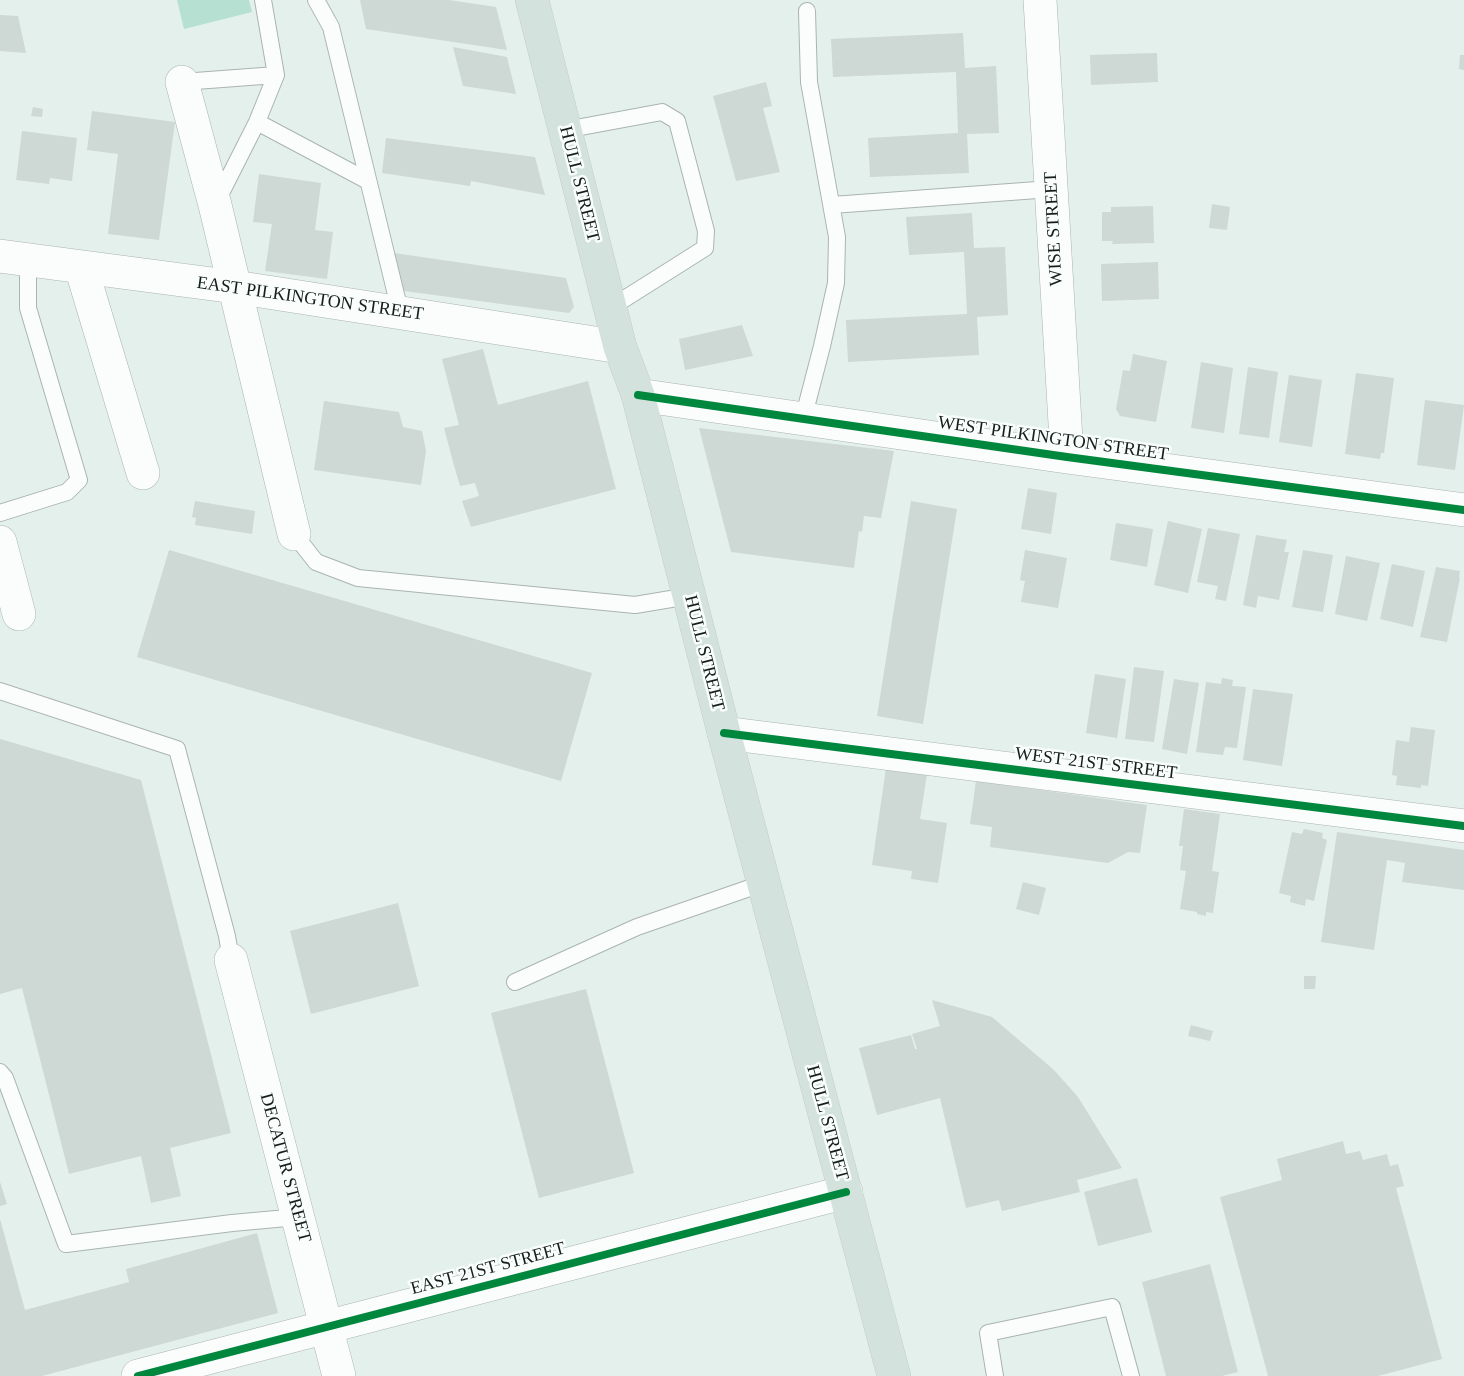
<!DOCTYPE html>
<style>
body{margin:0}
canvas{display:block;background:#e4f0ec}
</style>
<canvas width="1464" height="1376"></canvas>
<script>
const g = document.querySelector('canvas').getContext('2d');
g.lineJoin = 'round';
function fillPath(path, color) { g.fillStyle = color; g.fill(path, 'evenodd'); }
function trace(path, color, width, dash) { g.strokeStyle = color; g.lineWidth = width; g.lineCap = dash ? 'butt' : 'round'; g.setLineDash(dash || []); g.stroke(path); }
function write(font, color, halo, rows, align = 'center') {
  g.font = font + ' "Times New Roman",serif'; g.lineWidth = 5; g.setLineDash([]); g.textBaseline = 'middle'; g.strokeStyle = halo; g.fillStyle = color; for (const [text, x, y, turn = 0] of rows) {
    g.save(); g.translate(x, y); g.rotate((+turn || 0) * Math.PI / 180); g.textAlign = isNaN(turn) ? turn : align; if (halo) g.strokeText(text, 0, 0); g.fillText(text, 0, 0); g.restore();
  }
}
fillPath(new Path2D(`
 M 177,0 L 249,0 L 252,12 L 184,29 Z`), '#b6e0d2');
fillPath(new Path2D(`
 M 360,0 L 449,0 L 496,7 L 507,50 L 366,29 Z
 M 0,15 L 18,16 L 26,53 L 0,51 Z
 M 963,33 L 965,68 L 996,66 L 999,133 L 967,134 L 969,173 L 870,177 L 868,138 L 958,133 L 956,72 L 833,77 L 831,39 Z
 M 453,47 L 507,57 L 516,94 L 463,86 Z
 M 1157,53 L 1158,82 L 1091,85 L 1090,55 Z
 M 1460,55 L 1464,55 L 1464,70 L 1459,69 Z
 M 766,82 L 772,106 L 763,108 L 780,172 L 736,181 L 713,96 Z
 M 33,107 L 43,109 L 42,117 L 31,116 Z
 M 92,111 L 175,122 L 159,240 L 108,234 L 118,154 L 87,150 Z
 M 22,131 L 77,138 L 72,181 L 50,178 L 49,184 L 16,180 Z
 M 386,138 L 535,157 L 545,195 L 471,181 L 470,186 L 382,173 Z
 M 259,174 L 321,183 L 315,230 L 333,232 L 327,279 L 265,271 L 272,224 L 253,222 Z
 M 1212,204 L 1230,207 L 1227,230 L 1209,228 Z
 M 1153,206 L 1154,243 L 1112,244 L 1113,241 L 1102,241 L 1102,212 L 1111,212 L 1111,207 Z
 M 972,213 L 974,248 L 1005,247 L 1008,315 L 977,317 L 979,355 L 848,362 L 846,320 L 967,314 L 964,252 L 909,255 L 906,217 Z
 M 394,253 L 566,278 L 574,307 L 569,313 L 404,291 Z
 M 1158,262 L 1159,299 L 1102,301 L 1101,264 Z
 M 742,325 L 753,356 L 685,370 L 679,339 Z
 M 483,349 L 498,405 L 588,381 L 616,489 L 471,527 L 462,501 L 479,496 L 475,483 L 460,486 L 453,462 L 444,428 L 459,425 L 442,359 Z
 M 1133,354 L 1167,361 L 1156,422 L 1120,416 L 1116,409 L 1123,370 L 1130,371 Z
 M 1201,362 L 1233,368 L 1224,433 L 1191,428 Z
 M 1248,367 L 1278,372 L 1269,438 L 1239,434 Z
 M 1356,373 L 1394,378 L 1384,453 L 1381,453 L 1380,459 L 1345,454 Z
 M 1289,375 L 1322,380 L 1312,447 L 1279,442 Z
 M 1425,400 L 1464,405 L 1455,470 L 1417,465 Z
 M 324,401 L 399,412 L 403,427 L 422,431 L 426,451 L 421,485 L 314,470 Z
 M 699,428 L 894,451 L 881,518 L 864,516 L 862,532 L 859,531 L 854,568 L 731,552 Z
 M 1028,488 L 1057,493 L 1051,534 L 1021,529 Z
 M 195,501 L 255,511 L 252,534 L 195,525 L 196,518 L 192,517 Z
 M 911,501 L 957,509 L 923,724 L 877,716 Z
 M 1168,521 L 1202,529 L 1188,593 L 1154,585 Z
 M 1116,523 L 1153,529 L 1147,567 L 1110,560 Z
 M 1208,528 L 1240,534 L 1226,601 L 1215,599 L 1218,586 L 1197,582 Z
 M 1256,535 L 1287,540 L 1284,552 L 1289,552 L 1279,600 L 1258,596 L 1256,608 L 1243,605 Z
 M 169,550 L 592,673 L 561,781 L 137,657 Z
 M 1025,550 L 1067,558 L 1058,608 L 1021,602 L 1025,581 L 1020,580 Z
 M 1303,550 L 1333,555 L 1323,612 L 1292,607 Z
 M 1346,556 L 1380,563 L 1367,621 L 1335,614 Z
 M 1392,564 L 1425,571 L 1413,627 L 1380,619 Z
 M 1436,567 L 1460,571 L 1459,578 L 1460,578 L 1447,642 L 1420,637 Z
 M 1134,667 L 1164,671 L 1154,742 L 1125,739 Z
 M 1095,674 L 1126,679 L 1117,738 L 1086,733 Z
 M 1222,678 L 1233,680 L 1232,686 L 1246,687 L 1237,748 L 1225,747 L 1223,755 L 1196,752 L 1206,682 L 1221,684 Z
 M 1174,679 L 1199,683 L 1187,754 L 1162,749 Z
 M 1253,689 L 1293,694 L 1282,766 L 1243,760 Z
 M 1411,727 L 1435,730 L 1428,786 L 1421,785 L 1421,788 L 1396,785 L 1397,776 L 1392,775 L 1396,740 L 1409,742 Z
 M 0,739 L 141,780 L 231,1133 L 170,1148 L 181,1196 L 151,1203 L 141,1156 L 69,1174 L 22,988 L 0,994 Z
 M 886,768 L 927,774 L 920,819 L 947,823 L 938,883 L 911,879 L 912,871 L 872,865 Z
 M 976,781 L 1147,805 L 1140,853 L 1128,852 L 1108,863 L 990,847 L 992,827 L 970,824 Z
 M 1184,809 L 1220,814 L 1212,871 L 1219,872 L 1213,913 L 1206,912 L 1206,916 L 1197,914 L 1197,912 L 1180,909 L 1186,871 L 1180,870 L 1183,846 L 1179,846 Z
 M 1304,829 L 1323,833 L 1322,838 L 1327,840 L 1314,901 L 1306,899 L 1305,906 L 1290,902 L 1291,896 L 1279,893 L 1292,832 L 1302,834 Z
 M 1337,832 L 1464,850 L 1464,890 L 1402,882 L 1405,863 L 1387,860 L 1374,950 L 1321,942 Z
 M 1023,882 L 1046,888 L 1039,915 L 1016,909 Z
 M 398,903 L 419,986 L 311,1014 L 290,931 Z
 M 1304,976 L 1316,976 L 1315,989 L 1304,989 Z
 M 586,989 L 634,1173 L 539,1198 L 491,1013 Z
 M 932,1000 L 992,1017 L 1054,1070 L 1078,1097 L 1122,1168 L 1077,1180 L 1080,1192 L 1002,1211 L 999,1200 L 966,1208 L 940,1098 L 877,1115 L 859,1048 L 911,1035 L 915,1049 L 917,1049 L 912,1034 L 940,1026 Z
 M 1191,1025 L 1213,1031 L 1210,1041 L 1188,1036 Z
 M 1343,1141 L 1346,1154 L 1360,1151 L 1363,1160 L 1387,1154 L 1390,1166 L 1398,1164 L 1404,1186 L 1396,1188 L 1442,1359 L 1378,1376 L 1268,1376 L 1220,1197 L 1282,1180 L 1277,1159 Z
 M 1137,1178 L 1152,1232 L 1098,1246 L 1084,1192 Z
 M 0,1182 L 7,1204 L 0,1206 Z
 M 0,1219 L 25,1310 L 129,1282 L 126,1269 L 257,1233 L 278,1313 L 42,1376 L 0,1376 Z
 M 1210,1264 L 1238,1372 L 1222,1376 L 1166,1376 L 1142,1282 Z`), '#ced8d5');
const lane = new Path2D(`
 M 316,0 L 331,27 L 400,311
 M 182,82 L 276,75
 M 257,122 L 368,181
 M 565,130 L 662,112 L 677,121 L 706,231 L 705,248 L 610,308
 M 217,201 L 257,122 L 276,75 L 263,0
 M 832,205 L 1051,189
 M 803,419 L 822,346 L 836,283 L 837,237 L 809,82 L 807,11
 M 0,513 L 67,492 L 79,480 L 28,308 L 28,260
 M 294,534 L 316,562 L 358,578 L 635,605 L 689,596
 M 0,691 L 177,749 L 227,936 L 231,960
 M 515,982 L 637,927 L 764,883
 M 0,1072 L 5,1078 L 66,1244 L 232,1223 L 298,1217
 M 995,1376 L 988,1333 L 1112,1307 L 1131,1376`);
const street = new Path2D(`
 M 1040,0 L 1067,457
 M 182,82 L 215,205 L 294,534
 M 0,256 L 235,287 L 620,347
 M 81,267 L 143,473
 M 638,395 L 1067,457 L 1464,510
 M 0,542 L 19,614
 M 724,733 L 1464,826
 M 231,960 L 339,1376
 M 138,1376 L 846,1192`);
const primary = new Path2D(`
 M 532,0 L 620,347 L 638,395 L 724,733 L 894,1376`);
trace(lane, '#aab4b0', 18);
trace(street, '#aab4b0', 34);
trace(primary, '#c7ccca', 34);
trace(lane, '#fbfdfc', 16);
trace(street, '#fbfdfc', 33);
trace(primary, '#d4e2de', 33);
trace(new Path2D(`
 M 638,395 L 1067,457 L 1464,510
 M 724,733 L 1464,826
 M 138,1376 L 846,1192`), '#00873e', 8);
write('18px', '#151e1b', '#f9fefc', [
 ["HULL STREET",579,184,76],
 ["WISE STREET",1054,229,-93],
 ["EAST PILKINGTON STREET",310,299,8],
 ["WEST PILKINGTON STREET",1053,439,8],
 ["HULL STREET",704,653,76],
 ["WEST 21ST STREET",1096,764,7],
 ["HULL STREET",827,1123,75],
 ["DECATUR STREET",285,1168,75],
 ["EAST 21ST STREET",488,1269,-15]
]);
</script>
